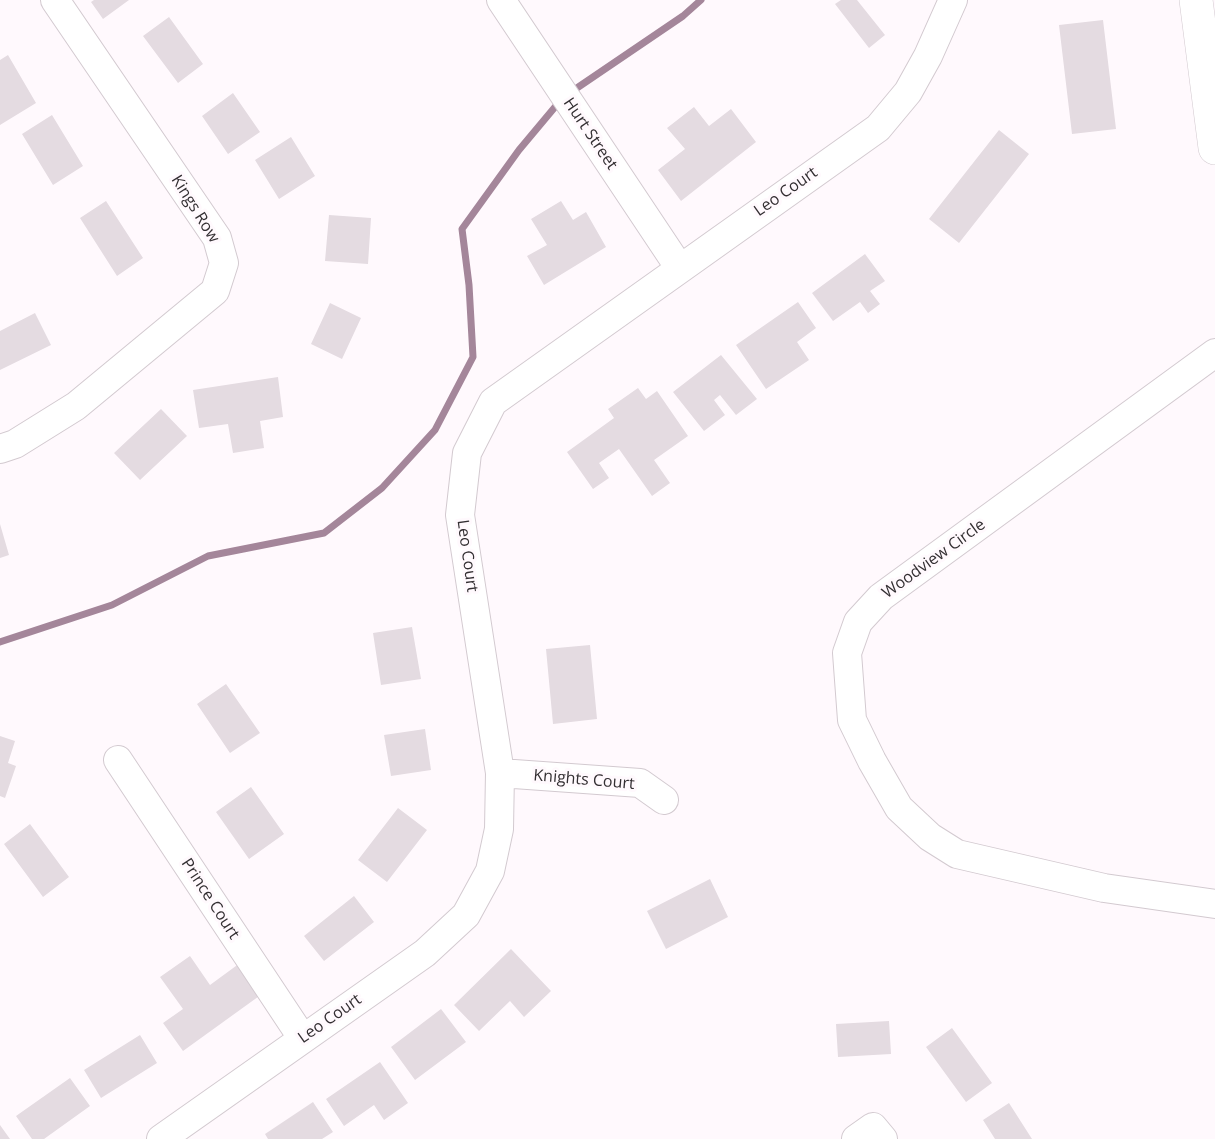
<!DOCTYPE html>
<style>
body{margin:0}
canvas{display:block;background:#fff9fd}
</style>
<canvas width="1215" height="1139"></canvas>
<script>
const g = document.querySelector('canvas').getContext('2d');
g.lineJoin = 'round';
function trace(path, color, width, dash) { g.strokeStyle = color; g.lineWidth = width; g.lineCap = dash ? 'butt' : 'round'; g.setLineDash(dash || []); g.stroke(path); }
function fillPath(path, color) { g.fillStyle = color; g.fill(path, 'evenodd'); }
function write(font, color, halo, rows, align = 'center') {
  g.font = font + ' "Open Sans",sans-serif'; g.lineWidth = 6; g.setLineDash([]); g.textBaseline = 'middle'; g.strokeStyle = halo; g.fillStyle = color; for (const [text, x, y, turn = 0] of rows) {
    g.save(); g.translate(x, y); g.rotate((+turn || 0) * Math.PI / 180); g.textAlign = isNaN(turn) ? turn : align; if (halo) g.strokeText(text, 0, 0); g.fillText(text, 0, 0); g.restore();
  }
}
trace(new Path2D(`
 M 571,92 L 683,16 L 701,0
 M 0,642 L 112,605 L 208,556 L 324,533 L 382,488 L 435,430 L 473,357 L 469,285 L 462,229 L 519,150 L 560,101`), '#a4869a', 7);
fillPath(new Path2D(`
 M 94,0 L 129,0 L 103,19 L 91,2 Z
 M 841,0 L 857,0 L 885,35 L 869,48 L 835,4 Z
 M 169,17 L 203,64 L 178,83 L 143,36 Z
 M 1103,20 L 1116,129 L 1072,134 L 1059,25 Z
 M 8,55 L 36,103 L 0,125 L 0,60 Z
 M 233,93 L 260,132 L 228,154 L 202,116 Z
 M 694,107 L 709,126 L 731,109 L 756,142 L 681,201 L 658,170 L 685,149 L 667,128 Z
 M 52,115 L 83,166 L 53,185 L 22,134 Z
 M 999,130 L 1029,154 L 959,243 L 929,219 Z
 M 291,137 L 315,176 L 279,199 L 255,160 Z
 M 106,201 L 143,258 L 117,276 L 80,218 Z
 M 561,201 L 573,220 L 586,212 L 606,247 L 544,285 L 527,256 L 547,245 L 531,219 Z
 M 329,215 L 371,218 L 368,264 L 325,261 Z
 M 865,254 L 885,281 L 870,291 L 880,304 L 868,313 L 860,302 L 833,321 L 812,293 Z
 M 798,302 L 816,328 L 797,342 L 809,360 L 766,389 L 736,345 Z
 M 330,303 L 361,318 L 342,359 L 311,344 Z
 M 35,313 L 51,345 L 0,370 L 0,331 Z
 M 721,355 L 757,399 L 736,415 L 720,395 L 714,400 L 725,415 L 704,431 L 673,392 Z
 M 278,377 L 283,417 L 260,421 L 264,448 L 233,453 L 228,424 L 199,428 L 193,390 Z
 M 638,388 L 646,399 L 657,391 L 688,436 L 654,460 L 670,483 L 652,496 L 619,449 L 599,463 L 609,478 L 593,489 L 567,452 L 614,418 L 608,409 Z
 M 161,409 L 187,436 L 140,480 L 114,453 Z
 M 0,524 L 9,555 L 0,558 Z
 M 412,627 L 421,679 L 381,685 L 373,633 Z
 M 590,645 L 597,719 L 553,724 L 546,649 Z
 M 226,684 L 260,733 L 230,753 L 197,704 Z
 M 425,729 L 431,770 L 391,776 L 384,735 Z
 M 0,736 L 15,741 L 8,763 L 16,766 L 5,798 L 0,796 Z
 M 251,787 L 284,834 L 249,859 L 216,812 Z
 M 398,808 L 427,830 L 387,882 L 358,860 Z
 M 30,824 L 69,877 L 43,897 L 4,844 Z
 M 710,879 L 728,917 L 666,949 L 647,911 Z
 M 354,896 L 374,922 L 324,961 L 304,936 Z
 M 511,949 L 551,991 L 524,1017 L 510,1001 L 479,1031 L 454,1005 Z
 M 190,956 L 210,985 L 240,963 L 262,994 L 183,1051 L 163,1023 L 183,1009 L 160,977 Z
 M 441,1009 L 466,1042 L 415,1080 L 391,1047 Z
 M 889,1021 L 891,1054 L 838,1057 L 836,1024 Z
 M 952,1028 L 992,1083 L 966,1102 L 926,1047 Z
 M 140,1035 L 157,1063 L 101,1098 L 84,1070 Z
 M 380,1062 L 408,1103 L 384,1120 L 374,1105 L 344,1126 L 326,1099 Z
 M 70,1078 L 90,1106 L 44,1139 L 32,1139 L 16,1116 Z
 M 313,1102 L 333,1132 L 322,1139 L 268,1139 L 265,1134 Z
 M 1009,1103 L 1032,1139 L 995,1139 L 983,1120 Z
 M 0,1125 L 10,1139 L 0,1139 Z`), '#e4dbe1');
const minor = new Path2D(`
 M 501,0 L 679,267
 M 1215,353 L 881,597 L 858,622 L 847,653 L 852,720 L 872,761 L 899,808 L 930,837 L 957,854 L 1104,888 L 1215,904
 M 0,449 L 15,444 L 76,406 L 215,291 L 224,263 L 217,238 L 55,0
 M 118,760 L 303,1039
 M 500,773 L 640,783 L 664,800
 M 161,1139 L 425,953 L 466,915 L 490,871 L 499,829 L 500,773 L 460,515 L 467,453 L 493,402 L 878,128 L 908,92 L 928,56 L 953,0
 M 856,1139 L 873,1127 L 883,1139`);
const secondary = new Path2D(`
 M 1196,0 L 1215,148`);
trace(minor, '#d3cad0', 30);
trace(secondary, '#d3cad0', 34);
trace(minor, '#fff', 28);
trace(secondary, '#fff', 33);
write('16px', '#332f32', '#fff9fd', [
 ["Hurt Street",590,134,56],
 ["Leo Court",786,192,-35],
 ["Kings Row",195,209,58],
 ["Leo Court",467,556,82],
 ["Woodview Circle",934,559,-36],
 ["Knights Court",584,780,5],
 ["Prince Court",210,899,57],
 ["Leo Court",330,1019,-35]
]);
</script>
